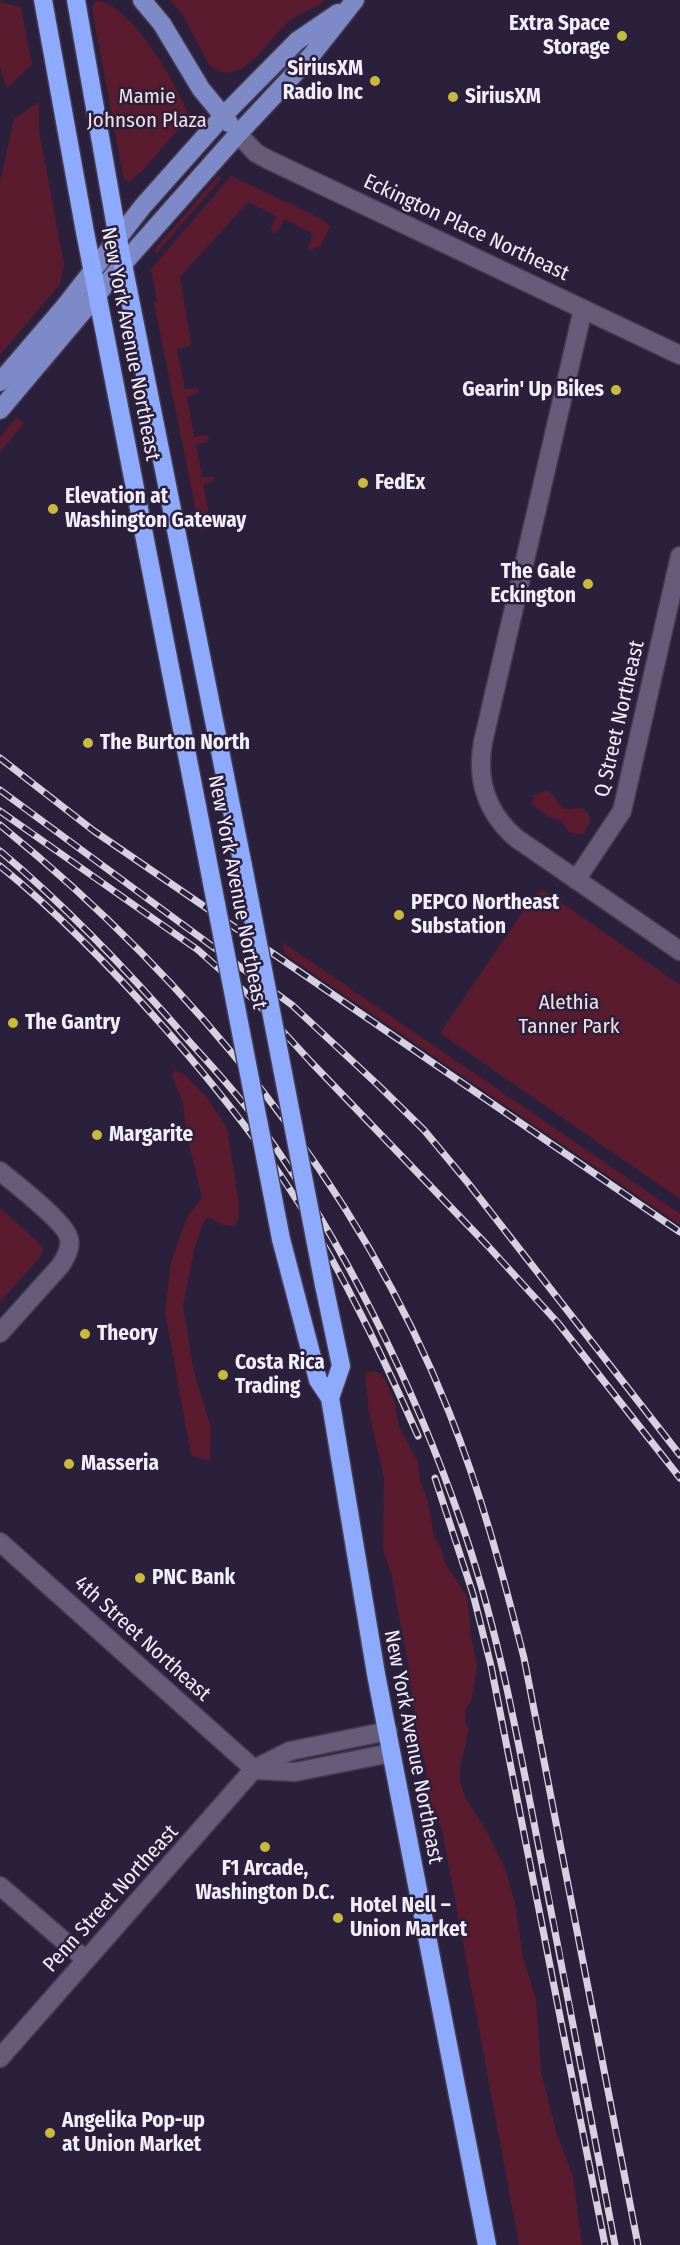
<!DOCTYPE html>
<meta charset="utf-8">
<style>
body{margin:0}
canvas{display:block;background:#2b203b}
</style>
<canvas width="680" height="2245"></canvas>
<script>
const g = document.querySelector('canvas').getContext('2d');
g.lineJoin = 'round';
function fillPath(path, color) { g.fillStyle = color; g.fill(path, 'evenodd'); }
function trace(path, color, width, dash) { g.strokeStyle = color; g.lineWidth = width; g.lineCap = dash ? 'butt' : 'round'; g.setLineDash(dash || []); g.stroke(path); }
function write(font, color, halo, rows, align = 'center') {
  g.font = font + ' "Fira Sans Condensed",sans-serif'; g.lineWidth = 5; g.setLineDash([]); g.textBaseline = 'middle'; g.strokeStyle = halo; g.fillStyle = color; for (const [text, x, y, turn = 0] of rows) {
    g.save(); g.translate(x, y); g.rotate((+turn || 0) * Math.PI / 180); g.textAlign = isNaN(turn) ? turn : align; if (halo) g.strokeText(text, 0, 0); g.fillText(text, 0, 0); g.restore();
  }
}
fillPath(new Path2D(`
 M 170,0 L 325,0 C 315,9 303,11 292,19 C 270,35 239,96 208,63 L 183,15 Z
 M 96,1 C 130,2 175,82 187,111 L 188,115 L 185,122 L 143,170 L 129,182 L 124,179 L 122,169 L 94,19 L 92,6 Z
 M 0,2 L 21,7 L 32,64 L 7,88 L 0,67 Z
 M 39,102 L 39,131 L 64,264 L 60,284 L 0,355 L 0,183 L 14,119 Z
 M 218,176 L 221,179 L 157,253 L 154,250 Z
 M 231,176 L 320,218 L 330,226 L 321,245 L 312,250 L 308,247 L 313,234 L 284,219 L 277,232 L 273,233 L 271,228 L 276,216 L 248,202 L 180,277 L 191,343 L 190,346 L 177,349 L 185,389 L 196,388 L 199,390 L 198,393 L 187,396 L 194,437 L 206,435 L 209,438 L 207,442 L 196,444 L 202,478 L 213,476 L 215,478 L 213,481 L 203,484 L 210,520 L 207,527 L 200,531 L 154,302 L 157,301 L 151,269 Z
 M 17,417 L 24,423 L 0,452 L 0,437 Z
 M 545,791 C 556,794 555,800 562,807 C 570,814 581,802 588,814 C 593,822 586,828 582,835 L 569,832 L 561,821 L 547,816 L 531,803 L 535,798 L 531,796 Z
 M 543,890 L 680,985 L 680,1199 L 440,1033 L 535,894 Z
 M 282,942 L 680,1214 L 680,1225 L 285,954 Z
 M 174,1070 L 185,1075 L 206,1096 L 227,1128 L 239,1205 L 238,1221 L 232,1226 L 223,1225 L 208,1217 L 204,1221 L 194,1250 L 183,1306 L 193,1368 L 211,1429 L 210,1461 L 191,1455 L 165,1311 L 171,1262 L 187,1218 L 202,1197 L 186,1132 L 183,1103 L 172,1076 Z
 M 0,1208 L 38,1242 L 43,1250 L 41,1256 L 0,1302 Z
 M 374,1371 L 380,1374 L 386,1381 L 395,1404 L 399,1427 L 418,1462 L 420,1480 L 428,1502 L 434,1536 L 441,1548 L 445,1563 L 467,1596 L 471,1637 L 477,1665 L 472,1699 L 466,1709 L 465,1717 L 465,1723 L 469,1729 L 460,1768 L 460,1782 L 465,1797 L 487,1832 L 506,1871 L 515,1904 L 523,1958 L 536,1999 L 541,2072 L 556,2131 L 573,2177 L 582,2245 L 519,2245 L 442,1829 L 428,1804 L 426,1767 L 417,1732 L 408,1664 L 391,1573 L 383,1549 L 384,1478 L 369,1412 L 365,1377 L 366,1373 Z`), '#591b2d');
const street = new Path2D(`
 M 583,309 L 483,742 C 476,780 487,813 516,838 L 680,951
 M 576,880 L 622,811 L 680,556
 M 0,1171 C 14,1183 67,1223 69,1239 C 71,1248 66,1257 61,1265 L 0,1333
 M 0,1542 L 254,1769
 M 0,1886 L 86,1960`);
const secondary = new Path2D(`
 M 238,134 L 256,153 L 269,160 L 680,355
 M 256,1770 L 295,1772 L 391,1753
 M 0,2058 L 254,1769 L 290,1751 L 388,1731`);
const primary = new Path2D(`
 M 142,0 L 162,24 L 201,89 L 229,123
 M 0,382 L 65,306 L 143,206 L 223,116 L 297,41 L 338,13
 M 0,410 L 123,264 L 238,134 L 310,57 L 355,0`);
const highway = new Path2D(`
 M 43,0 L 85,232 L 206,852
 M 76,0 L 118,239 L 243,866
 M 281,1239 L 318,1380 L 330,1398 L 376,1674 L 487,2245
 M 324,1285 L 341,1366 L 330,1398`);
trace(street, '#453b52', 21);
trace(secondary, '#453b52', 21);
trace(primary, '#453b52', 21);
trace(highway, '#453b52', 21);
trace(street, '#665b79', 18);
trace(secondary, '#665b79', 18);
trace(primary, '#7e8ac8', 18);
trace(highway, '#8eaafd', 18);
const rail = new Path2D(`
 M 0,758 L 94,831 L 680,1232
 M 0,790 L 292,1005 L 377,1084 L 424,1130 L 468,1183 L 680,1455
 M 0,811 L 198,950 L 254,1000 L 311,1062 L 487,1245 L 558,1323 L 680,1478
 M 0,825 C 191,979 358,1183 449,1412 C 481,1492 503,1575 524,1658 L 638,2245
 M 0,851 C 68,908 130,973 188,1040 C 212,1067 238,1094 259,1124 C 344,1242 414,1386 461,1522 C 496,1622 515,1725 535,1828 C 563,1967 588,2106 615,2245
 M 0,866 C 61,915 116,973 168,1032 C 216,1087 261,1143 300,1205 C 346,1279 383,1357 418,1436
 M 435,1478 L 473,1594 L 491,1666 L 605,2245`);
trace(rail, '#d6d0e0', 7);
trace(rail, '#2b203b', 4.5, [14]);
const highwayBridge = new Path2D(`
 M 206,852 L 281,1239
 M 243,866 L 324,1285`);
trace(highwayBridge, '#453b52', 21, []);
trace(highwayBridge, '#8eaafd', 18);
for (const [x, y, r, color] of [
 [622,36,6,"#caba3a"],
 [375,81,6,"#caba3a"],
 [453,97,6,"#caba3a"],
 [616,390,6,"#caba3a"],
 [363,483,6,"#caba3a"],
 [53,509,6,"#caba3a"],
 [588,584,6,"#caba3a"],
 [88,743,6,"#caba3a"],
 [399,915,6,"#caba3a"],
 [13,1023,6,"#caba3a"],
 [97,1135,6,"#caba3a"],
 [85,1334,6,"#caba3a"],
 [223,1375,6,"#caba3a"],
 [69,1464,6,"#caba3a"],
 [140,1578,6,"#caba3a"],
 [265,1847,6,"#caba3a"],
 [338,1918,6,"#caba3a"],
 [50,2133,6,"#caba3a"]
]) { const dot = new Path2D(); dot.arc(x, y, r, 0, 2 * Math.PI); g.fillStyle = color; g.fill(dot); trace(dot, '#2b203b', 2); }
write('bold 21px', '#f3eefc', '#2b203b', [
 ["Extra Space",610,24,"right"],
 ["Storage",610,48,"right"],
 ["SiriusXM",363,69,"right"],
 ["Radio Inc",363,93,"right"],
 ["SiriusXM",465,97],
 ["Gearin' Up Bikes",604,390,"right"],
 ["FedEx",375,483],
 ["Elevation at",65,497],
 ["Washington Gateway",65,521],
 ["The Gale",576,572,"right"],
 ["Eckington",576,596,"right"],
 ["The Burton North",100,743],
 ["PEPCO Northeast",411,903],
 ["Substation",411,927],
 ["The Gantry",25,1023],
 ["Margarite",109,1135],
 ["Theory",97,1334],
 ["Costa Rica",235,1363],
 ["Trading",235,1387],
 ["Masseria",81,1464],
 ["PNC Bank",152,1578],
 ["F1 Arcade,",265,1869,"center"],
 ["Washington D.C.",265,1893,"center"],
 ["Hotel Nell –",350,1906],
 ["Union Market",350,1930],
 ["Angelika Pop-up",62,2121],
 ["at Union Market",62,2145]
], 'left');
write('21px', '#f5dee2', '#2b203b', [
 ["Mamie",147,97],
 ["Johnson Plaza",147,121],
 ["Alethia",569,1003],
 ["Tanner Park",569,1027]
]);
write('21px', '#f3eefc', '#2b203b', [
 ["Eckington Place Northeast",466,228,25],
 ["New York Avenue Northeast",130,344,79],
 ["Q Street Northeast",620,719,-77],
 ["New York Avenue Northeast",237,892,79],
 ["4th Street Northeast",142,1639,42],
 ["New York Avenue Northeast",413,1747,79],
 ["Penn Street Northeast",111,1899,-48]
]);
</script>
